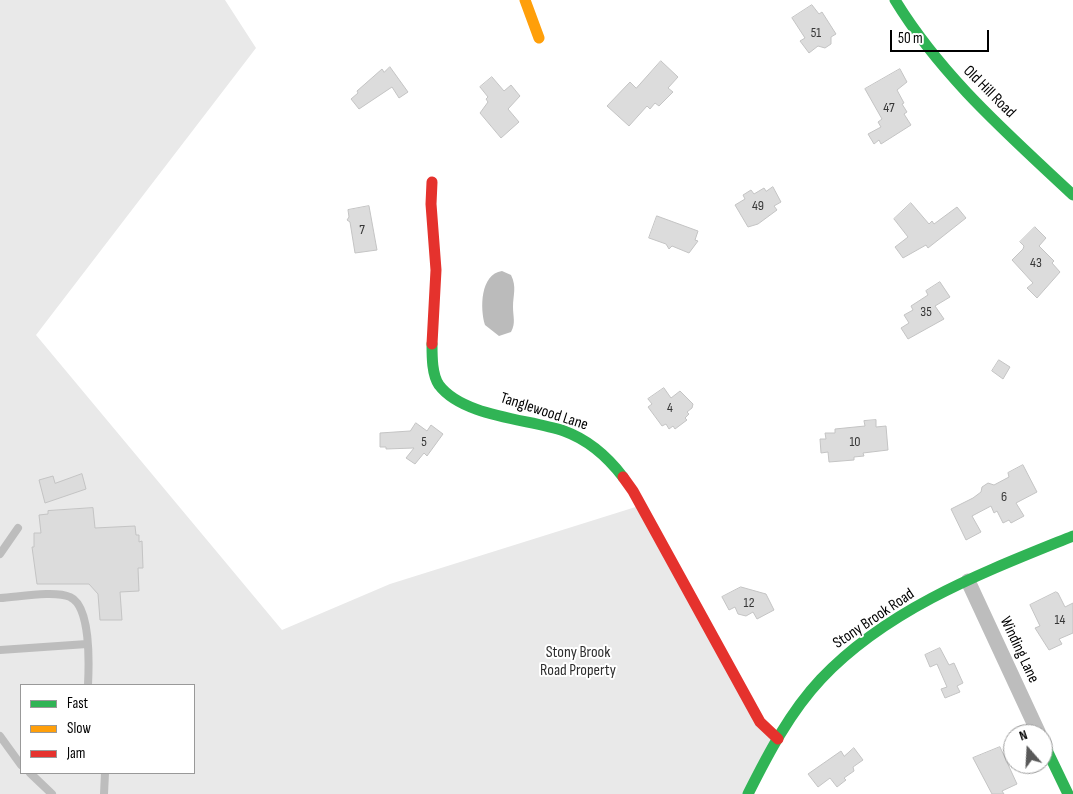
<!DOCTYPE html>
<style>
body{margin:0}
#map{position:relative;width:1073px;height:794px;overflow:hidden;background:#fff;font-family:"Sofia Sans Condensed",sans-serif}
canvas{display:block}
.legend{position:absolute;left:20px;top:684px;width:175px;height:90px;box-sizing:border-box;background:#fff;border:1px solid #999;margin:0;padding:6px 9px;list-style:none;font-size:15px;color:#000}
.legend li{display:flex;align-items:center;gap:10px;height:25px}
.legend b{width:25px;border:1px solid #999}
.north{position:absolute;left:1003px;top:724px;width:50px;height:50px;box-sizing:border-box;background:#fff;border:1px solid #999;border-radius:50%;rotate:341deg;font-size:14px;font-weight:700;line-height:20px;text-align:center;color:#000}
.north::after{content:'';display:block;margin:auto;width:18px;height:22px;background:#595959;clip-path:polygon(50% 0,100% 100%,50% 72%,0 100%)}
.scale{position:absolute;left:890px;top:30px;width:99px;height:22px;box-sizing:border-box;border:2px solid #000;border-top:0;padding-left:6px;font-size:15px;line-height:18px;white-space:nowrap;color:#000;-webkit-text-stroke:4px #fff;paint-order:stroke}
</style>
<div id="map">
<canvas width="1073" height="794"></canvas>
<ul class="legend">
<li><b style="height:6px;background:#30b455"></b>Fast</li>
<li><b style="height:6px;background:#ff9f0a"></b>Slow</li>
<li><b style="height:6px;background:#e5322d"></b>Jam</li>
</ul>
<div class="north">N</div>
<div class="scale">50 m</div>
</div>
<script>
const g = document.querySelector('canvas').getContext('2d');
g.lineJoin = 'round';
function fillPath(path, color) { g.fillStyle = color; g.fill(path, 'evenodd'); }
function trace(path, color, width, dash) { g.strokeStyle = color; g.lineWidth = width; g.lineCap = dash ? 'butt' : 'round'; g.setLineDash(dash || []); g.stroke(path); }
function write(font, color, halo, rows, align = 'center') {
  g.font = font + ' "Sofia Sans Condensed",sans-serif'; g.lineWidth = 4; g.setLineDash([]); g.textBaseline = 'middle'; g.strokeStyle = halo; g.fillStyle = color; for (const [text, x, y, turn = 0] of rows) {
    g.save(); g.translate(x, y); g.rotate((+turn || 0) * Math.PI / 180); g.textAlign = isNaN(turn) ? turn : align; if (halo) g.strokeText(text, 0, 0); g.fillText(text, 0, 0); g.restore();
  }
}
fillPath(new Path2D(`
 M 0,0 L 225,0 L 256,48 L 36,335 L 282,630 L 390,584 L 642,505 L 774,743 L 748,794 L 0,794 ZM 21,685 L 194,685 L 194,773 L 21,773 Z`), '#e9e9e9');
fillPath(new Path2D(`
 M 502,271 L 511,275 C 517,287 513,295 513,307 C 513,317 516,323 511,332 L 499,336 L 485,325 C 480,309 480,274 502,271 Z`), '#bbb');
const building = new Path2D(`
 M 812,5 L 819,14 L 822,12 L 836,34 L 831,37 L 831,44 L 825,48 L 818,46 L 809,53 L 800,41 L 805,38 L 792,18 Z
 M 661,61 L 678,77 L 668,88 L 673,92 L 659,106 L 655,103 L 650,109 L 647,106 L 629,126 L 607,106 L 630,82 L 636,88 Z
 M 390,67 L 408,92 L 399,98 L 392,87 L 359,109 L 351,99 L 358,93 L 357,91 L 382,69 L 384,72 Z
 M 900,69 L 907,82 L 897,90 L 904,103 L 902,104 L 907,112 L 904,114 L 911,125 L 881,144 L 879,140 L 874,144 L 868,134 L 881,127 L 878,122 L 882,119 L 865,89 Z
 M 492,77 L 504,91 L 511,85 L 520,96 L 508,109 L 519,122 L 501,138 L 480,113 L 488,102 L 486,99 L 488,97 L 480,87 Z
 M 773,187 L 781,202 L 774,206 L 777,210 L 758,224 L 748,227 L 735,205 L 745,199 L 743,195 L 751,190 L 754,194 L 764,188 L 766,191 Z
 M 911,203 L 929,224 L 932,221 L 934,224 L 957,207 L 966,218 L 928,248 L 926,245 L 903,258 L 895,247 L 908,237 L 894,219 Z
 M 369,206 L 377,250 L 355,253 L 350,222 L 347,220 L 349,217 L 348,210 Z
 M 657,216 L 698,231 L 695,240 L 698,241 L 689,253 L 672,246 L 669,249 L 666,244 L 649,238 Z
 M 1035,227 L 1046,238 L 1039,246 L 1054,261 L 1052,263 L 1060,272 L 1037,298 L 1027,288 L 1033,283 L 1012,260 L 1023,249 L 1024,246 L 1020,242 Z
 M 940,282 L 950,297 L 935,306 L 944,319 L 908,339 L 901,328 L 909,323 L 904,315 L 913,310 L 911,306 L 928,295 L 926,291 Z
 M 999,360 L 1010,367 L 1003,379 L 992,371 Z
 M 664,388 L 671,398 L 680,391 L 693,404 L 692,408 L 687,412 L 689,414 L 685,418 L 687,420 L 675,429 L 673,426 L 669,429 L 666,424 L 662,426 L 648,407 L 652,404 L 648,399 Z
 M 876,420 L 876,427 L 886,426 L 888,450 L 863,453 L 864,456 L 854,457 L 854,460 L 829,462 L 828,452 L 821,453 L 820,439 L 826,439 L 825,433 L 835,433 L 835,429 L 865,426 L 864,421 Z
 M 416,423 L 427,431 L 431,425 L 443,434 L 427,456 L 424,453 L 415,464 L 406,458 L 414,448 L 386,449 L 386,447 L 380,447 L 380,433 L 410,431 Z
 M 1023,465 L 1037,492 L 1016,503 L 1024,516 L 1011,523 L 1009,520 L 1003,523 L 997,511 L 994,513 L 991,506 L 972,516 L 981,532 L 966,540 L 951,509 L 973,498 L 981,492 L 982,487 L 988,483 L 994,485 L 1009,477 L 1008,473 Z
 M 82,474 L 86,489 L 45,503 L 39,480 L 53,476 L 55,483 Z
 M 93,508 L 95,528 L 135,526 L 136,535 L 139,535 L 139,542 L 142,541 L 143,568 L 138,568 L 139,591 L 120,592 L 122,620 L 100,620 L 98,594 L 89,584 L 37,584 L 32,547 L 34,547 L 34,533 L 41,533 L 39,515 L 48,514 L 48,511 Z
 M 741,587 L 766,594 L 774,610 L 757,619 L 753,612 L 746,616 L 738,614 L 735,607 L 729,610 L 722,597 Z
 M 1056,592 L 1058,593 L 1065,607 L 1073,603 L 1073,633 L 1059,639 L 1062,644 L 1049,650 L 1035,628 L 1040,626 L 1030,605 Z
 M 940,648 L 949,665 L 954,663 L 963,683 L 957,686 L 960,692 L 945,698 L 941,689 L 947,687 L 937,664 L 930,667 L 925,655 Z
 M 1000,747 L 1017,784 L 1002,791 L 1004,794 L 992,794 L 973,758 Z
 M 854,748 L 863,760 L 853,767 L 854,771 L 844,778 L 846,780 L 837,787 L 830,778 L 818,787 L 808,774 L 841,751 L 844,756 Z`);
fillPath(building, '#dcdcdc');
trace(building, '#c4c4c4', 1);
trace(new Path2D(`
 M 0,554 L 18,528
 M 0,598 C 18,597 55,590 70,597 C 91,606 89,665 88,685
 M 0,650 L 87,644
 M 0,736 L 21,765
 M 30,773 L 52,794
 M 104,794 L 105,773`), '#bdbdbd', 8);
trace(new Path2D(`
 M 968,581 L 1039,734`), '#bdbdbd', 15);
trace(new Path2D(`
 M 895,0 C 942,77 1008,134 1073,195
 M 432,344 C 432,357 432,375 439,385 C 463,417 529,419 564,431 C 589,440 607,456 623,477
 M 1043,742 L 1068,794
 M 748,794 C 768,754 790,712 821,679 C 888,608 984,572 1073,536`), '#30b455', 11);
trace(new Path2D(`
 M 525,0 L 539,38`), '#ff9f0a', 11);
trace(new Path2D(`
 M 432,344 L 436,270 L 431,204 L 432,182
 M 623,477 L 633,491 L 760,722 L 778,739`), '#e5322d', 11);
write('14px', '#373737', null, [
 ["51",816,33],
 ["47",889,108],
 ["49",758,206],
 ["7",362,230],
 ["43",1036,263],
 ["35",926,312],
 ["4",670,408],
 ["5",424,442],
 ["10",855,442],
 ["6",1004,497],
 ["12",749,603],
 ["14",1060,620]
]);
write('16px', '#000', '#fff', [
 ["Old Hill Road",989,92,45],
 ["Tanglewood Lane",544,412,18],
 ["Stony Brook Road",874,619,-34],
 ["Winding Lane",1019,650,65]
]);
write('16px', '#2e2e2e', '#fff', [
 ["Stony Brook",578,653],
 ["Road Property",578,671]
]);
</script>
